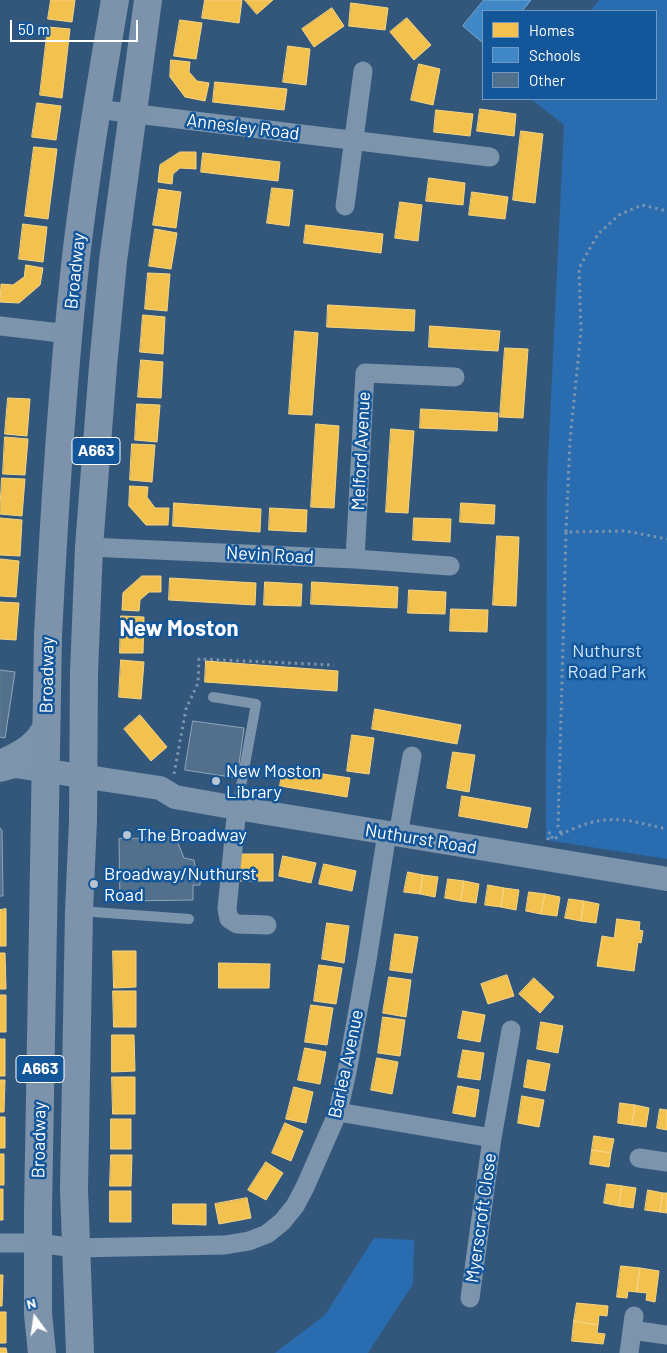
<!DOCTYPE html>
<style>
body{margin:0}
#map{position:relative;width:667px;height:1353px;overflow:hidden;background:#33577b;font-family:Barlow,sans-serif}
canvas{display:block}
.legend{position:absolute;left:482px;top:10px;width:175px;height:90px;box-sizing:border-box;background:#14569a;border:1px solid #729ac2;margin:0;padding:6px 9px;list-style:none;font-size:15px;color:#fff}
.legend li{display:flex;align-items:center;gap:10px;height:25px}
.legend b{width:25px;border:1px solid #729ac2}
.north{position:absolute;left:10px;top:1293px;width:50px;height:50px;-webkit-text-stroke:4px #14569a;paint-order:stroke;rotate:346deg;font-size:14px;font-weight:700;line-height:20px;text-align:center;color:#fff}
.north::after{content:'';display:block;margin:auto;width:18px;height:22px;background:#fff;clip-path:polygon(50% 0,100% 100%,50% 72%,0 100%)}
.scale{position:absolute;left:10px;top:20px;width:128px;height:22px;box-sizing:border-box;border:2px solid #fff;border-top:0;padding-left:6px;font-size:15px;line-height:18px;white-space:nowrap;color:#fff;-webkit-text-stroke:4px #14569a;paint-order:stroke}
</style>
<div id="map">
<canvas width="667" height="1353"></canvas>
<ul class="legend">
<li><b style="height:14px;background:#f2c14e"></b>Homes</li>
<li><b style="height:14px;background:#3f88c5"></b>Schools</li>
<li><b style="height:14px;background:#526f8b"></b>Other</li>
</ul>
<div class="north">N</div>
<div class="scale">50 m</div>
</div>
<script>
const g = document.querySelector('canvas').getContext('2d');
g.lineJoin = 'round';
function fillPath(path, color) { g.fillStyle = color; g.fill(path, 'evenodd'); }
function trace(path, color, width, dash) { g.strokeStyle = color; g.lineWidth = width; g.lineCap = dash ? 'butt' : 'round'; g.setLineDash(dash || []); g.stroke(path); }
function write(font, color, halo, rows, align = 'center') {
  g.font = font + ' Barlow,sans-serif'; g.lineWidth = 5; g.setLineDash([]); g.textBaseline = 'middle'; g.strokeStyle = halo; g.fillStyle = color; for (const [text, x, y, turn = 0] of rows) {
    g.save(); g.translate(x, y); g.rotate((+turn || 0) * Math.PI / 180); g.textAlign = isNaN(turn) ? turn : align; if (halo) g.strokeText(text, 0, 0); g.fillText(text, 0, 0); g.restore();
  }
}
fillPath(new Path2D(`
 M 599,0 L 667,0 L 667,859 L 546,840 L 547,482 L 564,125 L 531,99 L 656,99 L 656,11 L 590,11 Z
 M 374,1238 L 414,1240 L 413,1284 L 368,1353 L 275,1353 L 325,1315 Z`), '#296db0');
const homes = new Path2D(`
 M 51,0 L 75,0 L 72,22 L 48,19 Z
 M 205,0 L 242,0 L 239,23 L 202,18 Z
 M 245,0 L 273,0 L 257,14 Z
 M 351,3 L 388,8 L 385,30 L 349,26 Z
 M 332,8 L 344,26 L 314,47 L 302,29 Z
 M 407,18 L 431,45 L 414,60 L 390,32 Z
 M 180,20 L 202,23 L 196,59 L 174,56 Z
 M 48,27 L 70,29 L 62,98 L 40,95 Z
 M 288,46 L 310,49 L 306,85 L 283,82 Z
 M 171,60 L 190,62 L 189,72 L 197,81 L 209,83 L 205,101 L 185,97 L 170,77 Z
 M 419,64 L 440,69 L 433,105 L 411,100 Z
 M 215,82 L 287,89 L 284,110 L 213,102 Z
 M 37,103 L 61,106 L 56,140 L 32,137 Z
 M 480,109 L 516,114 L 514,136 L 477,131 Z
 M 436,110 L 473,114 L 470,136 L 434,132 Z
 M 521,131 L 543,134 L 535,203 L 513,200 Z
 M 34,147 L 57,149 L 48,219 L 25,216 Z
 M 180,152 L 196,152 L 196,169 L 180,168 L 173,174 L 172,184 L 158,182 L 160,165 Z
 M 203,153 L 280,162 L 278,181 L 201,172 Z
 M 429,178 L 465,183 L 463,205 L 426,201 Z
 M 272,188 L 293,190 L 289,226 L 267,223 Z
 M 159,189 L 181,192 L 176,228 L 153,225 Z
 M 472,192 L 508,197 L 505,219 L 469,215 Z
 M 400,202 L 422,205 L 418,241 L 395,238 Z
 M 23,224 L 47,227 L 43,262 L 19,259 Z
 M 306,225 L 383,234 L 381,253 L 304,243 Z
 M 155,229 L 177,233 L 171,269 L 149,266 Z
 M 26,265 L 43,268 L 40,285 L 19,303 L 0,302 L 1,284 L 13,285 L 24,277 Z
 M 148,273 L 170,274 L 167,311 L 145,309 Z
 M 328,305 L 415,310 L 414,331 L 327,327 Z
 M 143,315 L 165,317 L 163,354 L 140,352 Z
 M 430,326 L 500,331 L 498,351 L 429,347 Z
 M 295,331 L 318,333 L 312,415 L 289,414 Z
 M 505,348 L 528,349 L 523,418 L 500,417 Z
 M 141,360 L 163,362 L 161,398 L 138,397 Z
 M 8,398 L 30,399 L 27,436 L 5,434 Z
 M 137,404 L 160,405 L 157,442 L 135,440 Z
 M 421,409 L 498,413 L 497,431 L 420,428 Z
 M 316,424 L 339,426 L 334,508 L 311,507 Z
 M 391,429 L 414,431 L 408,513 L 386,512 Z
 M 5,437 L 28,439 L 25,475 L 3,474 Z
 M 132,444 L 155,445 L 152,482 L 130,480 Z
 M 2,478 L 25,479 L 22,516 L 0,514 Z
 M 130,486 L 148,487 L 147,497 L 155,508 L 169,508 L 168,525 L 146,525 L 129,506 Z
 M 174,503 L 261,509 L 260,532 L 173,526 Z
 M 461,503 L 495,505 L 494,524 L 460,522 Z
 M 270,508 L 307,510 L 306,532 L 269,530 Z
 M 0,518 L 22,520 L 20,556 L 0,555 Z
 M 414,518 L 451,519 L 450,542 L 413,540 Z
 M 497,536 L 519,537 L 516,606 L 493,605 Z
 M 0,559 L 19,561 L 16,597 L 0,596 Z
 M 142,576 L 161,576 L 161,592 L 149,592 L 140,600 L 139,611 L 122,610 L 123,593 Z
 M 170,578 L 256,583 L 255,605 L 169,600 Z
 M 265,582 L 302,584 L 301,606 L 264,605 Z
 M 312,582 L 398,587 L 397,608 L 311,604 Z
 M 409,590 L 446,592 L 445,614 L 408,613 Z
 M 0,602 L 19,603 L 16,640 L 0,639 Z
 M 451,609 L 488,610 L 487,632 L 450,631 Z
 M 121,616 L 144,617 L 143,653 L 120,653 Z
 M 121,660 L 144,662 L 141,699 L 119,697 Z
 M 206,661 L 338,671 L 337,691 L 205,682 Z
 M 375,709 L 461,725 L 457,744 L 372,729 Z
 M 140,715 L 167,747 L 151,761 L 124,729 Z
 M 352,735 L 374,738 L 369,774 L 347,771 Z
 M 453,752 L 475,755 L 469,792 L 447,788 Z
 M 283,768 L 350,778 L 347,797 L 280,786 Z
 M 462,796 L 531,808 L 527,828 L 459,816 Z
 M 238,854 L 273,854 L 273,881 L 238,881 Z
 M 283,856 L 316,863 L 311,883 L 279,876 Z
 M 324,864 L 356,871 L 352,891 L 319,884 Z
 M 408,872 L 423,875 L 420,894 L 404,892 Z
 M 423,875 L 438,877 L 435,897 L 420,894 Z
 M 448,879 L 464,881 L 461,901 L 445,898 Z
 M 464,881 L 479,884 L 476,903 L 461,901 Z
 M 488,885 L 504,888 L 501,907 L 485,905 Z
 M 504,888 L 519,890 L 516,910 L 501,907 Z
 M 529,892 L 545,894 L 541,914 L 526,911 Z
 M 545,894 L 560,897 L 557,916 L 541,914 Z
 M 569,899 L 584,901 L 581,921 L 565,918 Z
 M 584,901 L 599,904 L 596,923 L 581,921 Z
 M 6,909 L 6,946 L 0,946 L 0,910 Z
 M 617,919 L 640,922 L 639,930 L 643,931 L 641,943 L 638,942 L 634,971 L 597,966 L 602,936 L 614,938 Z
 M 327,923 L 349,926 L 344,963 L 322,959 Z
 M 395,934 L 418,937 L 412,973 L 390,970 Z
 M 113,951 L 136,951 L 136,987 L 114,988 Z
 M 0,953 L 5,953 L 6,989 L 0,989 Z
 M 219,963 L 270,964 L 269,988 L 219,988 Z
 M 319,965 L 342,968 L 336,1004 L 314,1001 Z
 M 507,975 L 514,996 L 488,1004 L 481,984 Z
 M 389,977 L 411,980 L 406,1017 L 383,1013 Z
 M 534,978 L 554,997 L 540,1013 L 519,994 Z
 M 113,991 L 136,991 L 136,1027 L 114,1027 Z
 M 0,995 L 6,995 L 6,1032 L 0,1032 Z
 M 311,1005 L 333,1008 L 327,1045 L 305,1042 Z
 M 463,1011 L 485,1015 L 480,1042 L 458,1038 Z
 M 383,1017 L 405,1020 L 400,1056 L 378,1053 Z
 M 541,1022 L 563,1026 L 558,1053 L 537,1049 Z
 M 112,1035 L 134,1035 L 135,1071 L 112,1072 Z
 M 0,1039 L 5,1039 L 5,1076 L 0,1076 Z
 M 305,1048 L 326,1052 L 320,1084 L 298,1080 Z
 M 463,1050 L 484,1053 L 480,1080 L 458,1077 Z
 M 377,1058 L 398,1062 L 392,1094 L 371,1090 Z
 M 528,1060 L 550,1064 L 545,1091 L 524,1087 Z
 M 112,1077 L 135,1077 L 135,1114 L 113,1114 Z
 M 0,1080 L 5,1080 L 4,1112 L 0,1112 Z
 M 458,1086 L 479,1090 L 475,1117 L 453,1113 Z
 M 294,1087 L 313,1092 L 306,1123 L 286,1119 Z
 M 522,1096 L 544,1100 L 539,1127 L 518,1123 Z
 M 620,1103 L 635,1105 L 632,1125 L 618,1123 Z
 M 635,1105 L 649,1108 L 646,1127 L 632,1125 Z
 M 660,1109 L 667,1110 L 667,1130 L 657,1128 Z
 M 0,1117 L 5,1117 L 5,1148 L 0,1148 Z
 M 111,1119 L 131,1119 L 131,1149 L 111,1149 Z
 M 285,1123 L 303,1131 L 291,1161 L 272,1153 Z
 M 594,1136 L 614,1139 L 611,1153 L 592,1150 Z
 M 592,1150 L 611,1153 L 609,1167 L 590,1164 Z
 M 0,1154 L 4,1154 L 4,1185 L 0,1185 Z
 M 111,1155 L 132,1155 L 131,1186 L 110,1186 Z
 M 266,1162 L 283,1173 L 266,1200 L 248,1190 Z
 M 607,1184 L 622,1186 L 619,1206 L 604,1203 Z
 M 622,1186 L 636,1188 L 633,1208 L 619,1206 Z
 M 0,1189 L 3,1189 L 3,1220 L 0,1220 Z
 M 648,1190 L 663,1193 L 660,1212 L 645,1210 Z
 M 110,1191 L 131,1191 L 131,1222 L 110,1222 Z
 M 663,1193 L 667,1193 L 667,1213 L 660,1212 Z
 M 247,1198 L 251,1218 L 219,1224 L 215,1204 Z
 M 173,1204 L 206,1204 L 206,1225 L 173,1224 Z
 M 621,1266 L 640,1268 L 637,1292 L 628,1291 L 627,1298 L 617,1297 Z
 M 640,1268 L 659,1271 L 655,1302 L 646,1300 L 647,1293 L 637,1292 Z
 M 0,1275 L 3,1275 L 2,1306 L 0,1306 Z
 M 577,1303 L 608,1306 L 607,1316 L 599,1315 L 598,1325 L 574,1321 Z
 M 0,1312 L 6,1312 L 6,1343 L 0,1343 Z
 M 574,1321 L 598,1325 L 597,1333 L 605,1334 L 603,1344 L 572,1341 Z
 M 0,1348 L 6,1348 L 7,1353 L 0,1353 Z`);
fillPath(homes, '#f2c14e');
trace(homes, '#f6d483', 1);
const schools = new Path2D(`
 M 484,0 L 531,0 L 522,11 L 483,11 L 483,43 L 463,26 Z`);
fillPath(schools, '#3f88c5');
trace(schools, '#79acd6', 1);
const building = new Path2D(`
 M 0,670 L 15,672 L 5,738 L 0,737 Z
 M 193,721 L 244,728 L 237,778 L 185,770 Z
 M 0,828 L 2,830 L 3,896 L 0,896 Z
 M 176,838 L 184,858 L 194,860 L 195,866 L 200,868 L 200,885 L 193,885 L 193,900 L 120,901 L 119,839 Z`);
fillPath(building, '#526f8b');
trace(building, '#91a6ba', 1);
trace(new Path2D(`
 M 566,532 L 570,440 L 581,331 L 579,268 L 598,234 L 619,215 L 642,205 L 667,211
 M 174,774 L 186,709 L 198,683 L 199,659 L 334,665
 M 561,833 L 558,827 L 566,532 L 626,531 L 667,539
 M 548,840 L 549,833 L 552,833 L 552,839 L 555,839 C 561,833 567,832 575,828 C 611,813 631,821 667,829`), '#7d94ad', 3, [2.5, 4]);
trace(new Path2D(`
 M 213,697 L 256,704 L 237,808
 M 80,911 L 189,919`), '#7d94ad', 10);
trace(new Path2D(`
 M 96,109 L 490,157
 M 345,206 L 363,71
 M 0,326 L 69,334
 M 89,547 L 355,559 L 450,566
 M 355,559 L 365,373 L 455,377
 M 237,808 L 227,909 L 229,919 L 237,924 L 267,925
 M 398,835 L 412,756
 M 338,1112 L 492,1138
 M 639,1158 L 667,1162
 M 0,1243 L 38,1243 L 75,1248 L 225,1245 L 249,1241 L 267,1234 L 282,1222 L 295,1206 L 305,1187 L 338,1112 L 347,1072 L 367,960 L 387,833
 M 470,1298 L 492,1138 L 511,1030
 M 632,1330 L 667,1335
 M 629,1353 L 634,1316`), '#7d94ad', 19);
trace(new Path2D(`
 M 0,762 C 20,753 38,744 46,723
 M 0,770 L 15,766 L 160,788 L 175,797 L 237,808 L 667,879`), '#7d94ad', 24);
trace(new Path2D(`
 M 42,1353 L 38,1314 L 38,1211 L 48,636 C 54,513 62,389 75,266 C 85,177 100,88 115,0
 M 80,1353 L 74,1189 L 79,911 L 83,820 L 84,673 L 89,547 L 103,366 L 113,261 L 148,0`), '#7c93ab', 28);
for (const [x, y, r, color] of [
 [216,781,5,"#b8c4d1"],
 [127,835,5,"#b8c4d1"],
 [94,884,5,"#b8c4d1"]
]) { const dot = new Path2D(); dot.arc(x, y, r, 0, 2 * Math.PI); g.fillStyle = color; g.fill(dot); trace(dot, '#14569a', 2); }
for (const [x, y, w] of [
 [96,451,48],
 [40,1069,48]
]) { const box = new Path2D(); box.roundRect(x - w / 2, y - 13.5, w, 27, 4); g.fillStyle = '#14569a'; g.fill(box); trace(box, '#fff', 1); }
write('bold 16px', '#fff', null, [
 ["A663",96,451],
 ["A663",40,1069]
]);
write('18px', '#fff', '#14569a', [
 ["Annesley Road",243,127,7],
 ["Broadway",75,271,-84],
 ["Melford Avenue",361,451,-87],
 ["Nevin Road",270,555,3],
 ["Broadway",47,675,-89],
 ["Nuthurst Road",421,839,9],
 ["Barlea Avenue",346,1064,-78],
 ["Broadway",39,1140,-89],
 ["Myerscroft Close",481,1218,-82]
]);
write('18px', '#cfe7fd', '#14569a', [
 ["Nuthurst",607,651],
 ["Road Park",607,672]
]);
write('18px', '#fff', '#14569a', [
 ["New Moston",226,771],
 ["Library",226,792],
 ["The Broadway",137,835],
 ["Broadway/Nuthurst",104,874],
 ["Road",104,895]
], 'left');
write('bold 22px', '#fff', '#14569a', [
 ["New Moston",179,629]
]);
</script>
